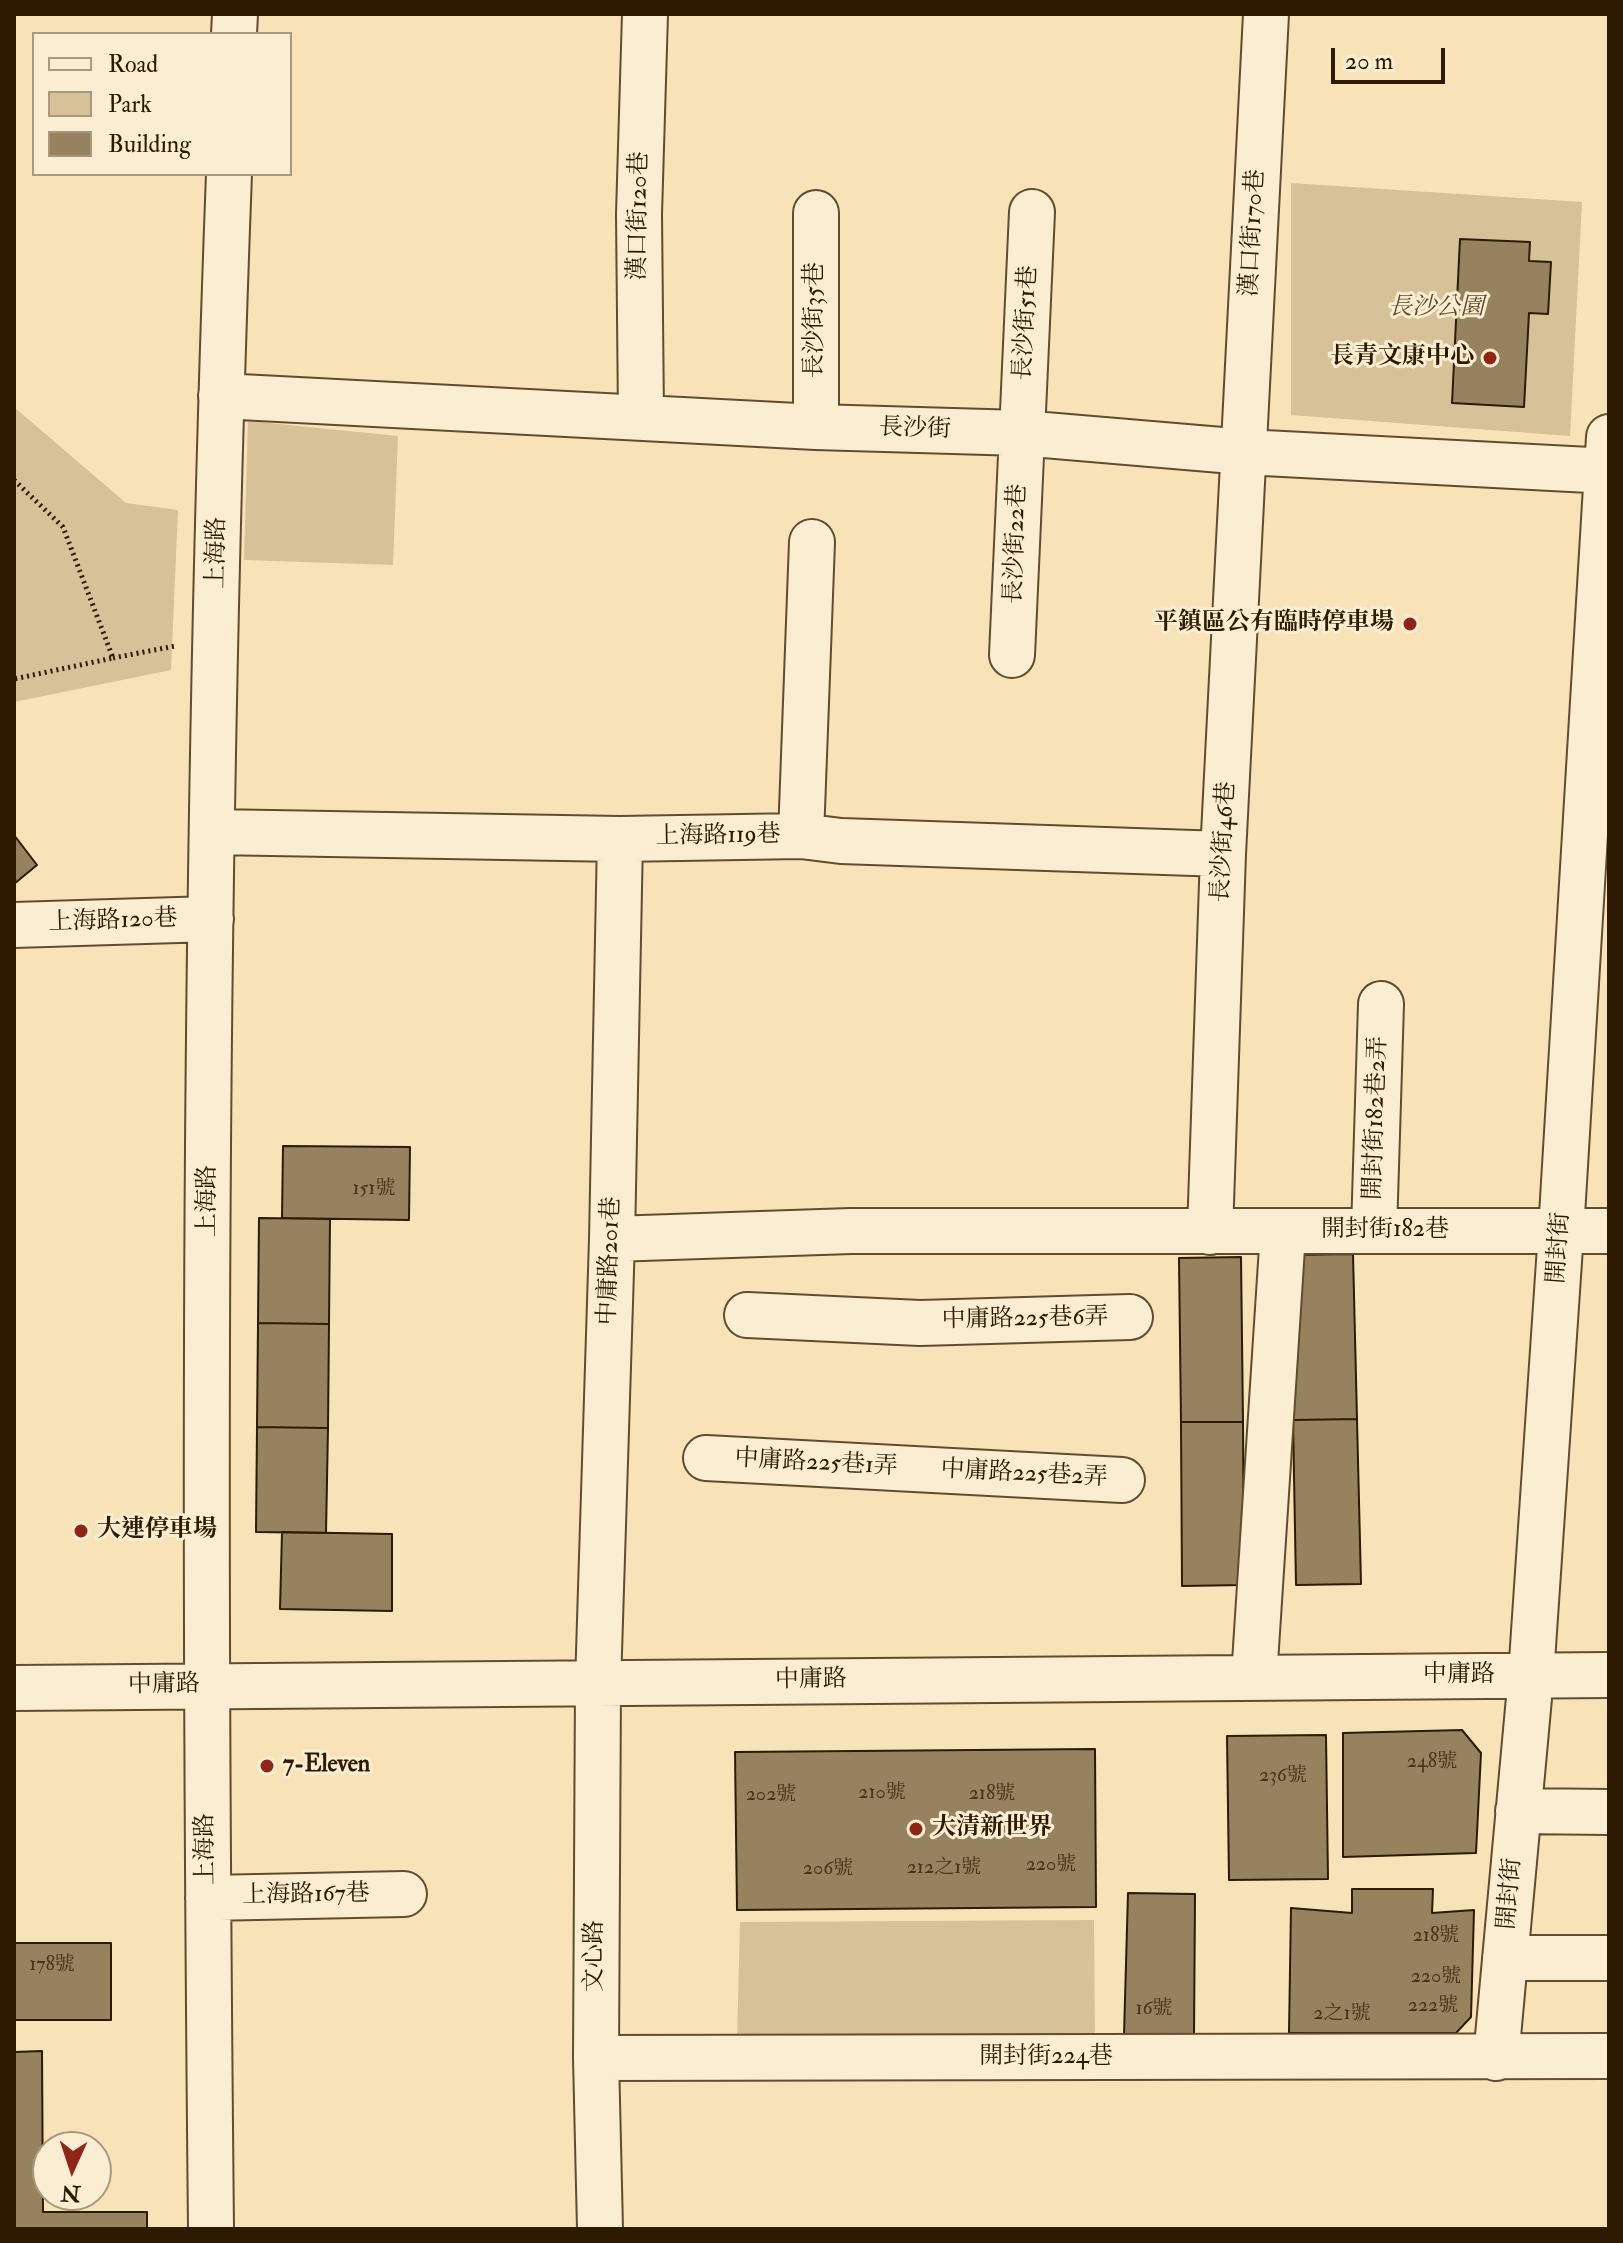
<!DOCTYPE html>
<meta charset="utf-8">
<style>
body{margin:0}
#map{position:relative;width:1623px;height:2243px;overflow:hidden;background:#f8e3b8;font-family:"IM FELL Double Pica",serif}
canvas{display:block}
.frame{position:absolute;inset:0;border:16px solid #2e1901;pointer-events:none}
.legend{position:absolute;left:32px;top:32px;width:260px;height:144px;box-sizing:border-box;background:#faedd1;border:2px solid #a8987e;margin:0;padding:10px 14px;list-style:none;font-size:24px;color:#2e1901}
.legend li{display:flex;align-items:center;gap:16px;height:40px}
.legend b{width:40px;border:2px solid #a8987e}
.north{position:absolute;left:32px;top:2131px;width:80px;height:80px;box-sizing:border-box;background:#faedd1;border:2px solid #a8987e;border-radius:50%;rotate:183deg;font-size:22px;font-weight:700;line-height:32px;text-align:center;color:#2e1901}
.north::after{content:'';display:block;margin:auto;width:28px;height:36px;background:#8f2418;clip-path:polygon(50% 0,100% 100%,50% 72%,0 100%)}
.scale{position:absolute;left:1331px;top:48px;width:114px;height:36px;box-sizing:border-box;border:4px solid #2e1901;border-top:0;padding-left:10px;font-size:24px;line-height:28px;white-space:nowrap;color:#2e1901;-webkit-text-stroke:6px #faedd1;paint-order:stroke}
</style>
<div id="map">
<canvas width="1623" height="2243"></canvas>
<div class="frame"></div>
<ul class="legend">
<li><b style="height:10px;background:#faedd1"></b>Road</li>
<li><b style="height:22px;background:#d6c199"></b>Park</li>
<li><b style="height:22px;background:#978260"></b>Building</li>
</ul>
<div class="north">N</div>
<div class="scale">20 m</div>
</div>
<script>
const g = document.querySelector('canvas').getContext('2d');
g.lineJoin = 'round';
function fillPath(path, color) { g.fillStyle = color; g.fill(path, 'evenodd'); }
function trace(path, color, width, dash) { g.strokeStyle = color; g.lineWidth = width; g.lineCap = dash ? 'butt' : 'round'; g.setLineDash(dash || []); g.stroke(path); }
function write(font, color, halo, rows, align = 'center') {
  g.font = font + ' "IM FELL Double Pica","Noto Serif TC",serif'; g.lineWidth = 6; g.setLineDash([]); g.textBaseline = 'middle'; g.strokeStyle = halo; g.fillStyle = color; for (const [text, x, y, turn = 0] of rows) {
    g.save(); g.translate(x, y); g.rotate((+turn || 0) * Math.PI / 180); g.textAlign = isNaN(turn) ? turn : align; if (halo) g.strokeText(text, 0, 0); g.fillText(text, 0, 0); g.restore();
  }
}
fillPath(new Path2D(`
 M 1291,183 L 1582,202 L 1570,436 L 1291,415 Z
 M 14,407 L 126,503 L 178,510 L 171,670 L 14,702 Z
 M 248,421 L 398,436 L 393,565 L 244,560 Z
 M 1094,1920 L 1095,2040 L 737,2041 L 740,1922 Z`), '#d6c199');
const building = new Path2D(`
 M 1460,239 L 1530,242 L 1529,261 L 1551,262 L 1548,314 L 1529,313 L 1524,407 L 1452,403 Z
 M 14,835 L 37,865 L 14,884 Z
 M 283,1146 L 410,1147 L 409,1220 L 282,1218 Z
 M 259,1218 L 330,1219 L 329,1324 L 258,1323 Z
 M 1353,1254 L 1357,1419 L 1293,1420 L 1289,1255 Z
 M 1241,1257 L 1243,1422 L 1181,1422 L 1179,1258 Z
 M 258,1323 L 329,1324 L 328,1428 L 257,1427 Z
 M 1357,1419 L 1361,1584 L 1296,1585 L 1293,1420 Z
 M 1181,1422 L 1243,1422 L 1244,1585 L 1182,1586 Z
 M 257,1427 L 328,1428 L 326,1533 L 256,1532 Z
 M 282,1532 L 392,1534 L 392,1611 L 280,1609 Z
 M 1462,1730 L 1481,1753 L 1476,1853 L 1343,1857 L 1343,1733 Z
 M 1326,1735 L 1328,1879 L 1229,1880 L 1227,1736 Z
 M 1095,1749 L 1096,1907 L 737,1910 L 735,1752 Z
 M 1352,1889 L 1433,1889 L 1432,1913 L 1474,1910 L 1471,2017 L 1456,2033 L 1289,2033 L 1291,1908 L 1352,1913 Z
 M 1128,1893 L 1195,1894 L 1194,2036 L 1124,2035 Z
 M 14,1943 L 111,1943 L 111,2020 L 14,2020 Z
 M 42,2051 L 43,2212 L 147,2212 L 147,2229 L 14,2229 L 14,2052 Z`);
fillPath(building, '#978260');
trace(building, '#2e1901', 2);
const minor = new Path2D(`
 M 234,34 L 235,14
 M 221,396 L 816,427 L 1021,433 L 1245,452 L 1609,471
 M 641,417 L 639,214 L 645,14
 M 816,427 L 816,213
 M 1012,655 L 1032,212
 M 213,832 L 620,839 L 801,836 L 841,841 L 1223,854
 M 801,836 L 812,542
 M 14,925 L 211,919
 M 1374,1231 L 1381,1004
 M 1210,1232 L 1223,854 L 1266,14
 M 612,1239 L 851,1231 L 1609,1231
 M 747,1315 L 920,1323 L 1130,1317
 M 706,1458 L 1122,1480
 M 1254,1678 L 1283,1232
 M 14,1688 L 1609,1675
 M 1518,1811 L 1609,1812
 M 208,1898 L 404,1894
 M 1505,1958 L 1609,1958
 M 596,2058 L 1609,2056
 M 1496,2058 L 1531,1676 L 1561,1232 L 1609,437
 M 211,2229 C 204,1544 203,859 229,174
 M 600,2229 L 596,2058 L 598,1684 L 612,1239 L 620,839`);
trace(minor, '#604c2f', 48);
trace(new Path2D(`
 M 14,480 L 63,527 L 113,658 L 14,679
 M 113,658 L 175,646`), '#2e1901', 5, [2, 4]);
trace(minor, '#faedd1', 44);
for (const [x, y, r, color] of [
 [1490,358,8,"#8f2418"],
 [1410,624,8,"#8f2418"],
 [81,1531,8,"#8f2418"],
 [267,1766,8,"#8f2418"],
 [916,1829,8,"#8f2418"]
]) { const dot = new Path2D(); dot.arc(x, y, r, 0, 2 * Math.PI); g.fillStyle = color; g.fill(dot); trace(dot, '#faedd1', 3); }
write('20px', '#483319', null, [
 ["151號",374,1190],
 ["248號",1432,1763],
 ["236號",1283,1777],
 ["210號",882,1794],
 ["218號",992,1795],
 ["202號",771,1796],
 ["220號",1051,1866],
 ["212之1號",944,1869],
 ["206號",828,1870],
 ["218號",1436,1937],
 ["178號",52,1966],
 ["220號",1436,1978],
 ["222號",1433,2007],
 ["16號",1154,2010],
 ["2之1號",1342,2015]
]);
write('24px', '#2e1901', '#faedd1', [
 ["漢口街120巷",640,216,-89],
 ["漢口街170巷",1254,233,-87],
 ["長沙街35巷",816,320,-90],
 ["長沙街51巷",1027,323,-87],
 ["長沙街",915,430,2],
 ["長沙街22巷",1017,544,-88],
 ["上海路",218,553,-89],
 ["上海路119巷",718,837,-1],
 ["長沙街46巷",1225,842,-87],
 ["上海路120巷",113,922,-2],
 ["開封街182巷2弄",1377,1118,-88],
 ["上海路",209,1201,-90],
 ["開封街182巷",1385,1231],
 ["開封街",1560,1248,-86],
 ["中庸路201巷",611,1261,-88],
 ["中庸路225巷6弄",1025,1320,-1],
 ["中庸路225巷1弄",816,1464,3],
 ["中庸路225巷2弄",1024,1475,3],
 ["中庸路",1459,1676],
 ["中庸路",811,1681,-1],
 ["中庸路",164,1686,-1],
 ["上海路",207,1849,-91],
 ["開封街",1511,1894,-85],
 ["上海路167巷",306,1896,-1],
 ["文心路",596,1956,-90],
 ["開封街224巷",1046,2058]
]);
write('italic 24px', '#604b2f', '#faedd1', [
 ["長沙公園",1436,309]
]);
write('bold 24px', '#2e1901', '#faedd1', [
 ["長青文康中心",1474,358,"right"],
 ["平鎮區公有臨時停車場",1394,624,"right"],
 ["大連停車場",97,1531],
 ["7-Eleven",283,1766],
 ["大清新世界",932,1829]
], 'left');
</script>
